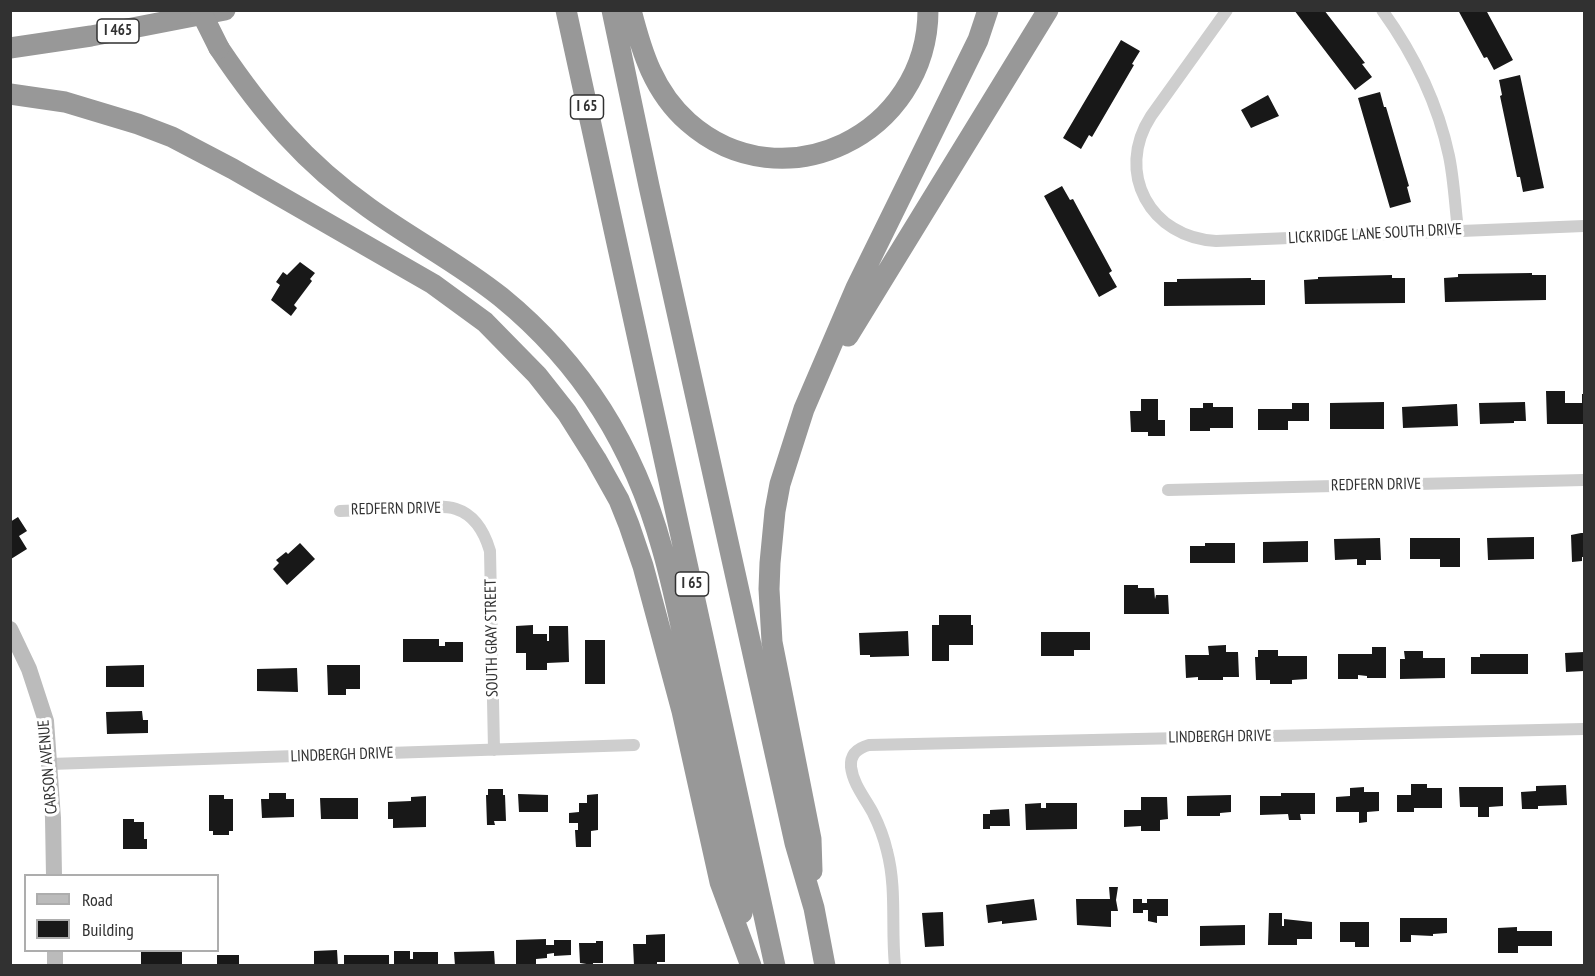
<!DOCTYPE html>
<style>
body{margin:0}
#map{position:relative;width:1595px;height:976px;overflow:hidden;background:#fff;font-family:"PT Sans Narrow",sans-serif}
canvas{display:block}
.frame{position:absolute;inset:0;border:12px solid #313131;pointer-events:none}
.legend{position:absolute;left:24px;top:874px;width:195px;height:78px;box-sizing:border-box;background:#fff;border:2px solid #adadad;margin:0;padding:8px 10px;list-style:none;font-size:18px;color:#313131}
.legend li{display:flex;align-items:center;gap:12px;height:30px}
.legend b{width:30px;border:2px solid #adadad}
</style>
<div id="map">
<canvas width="1595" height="976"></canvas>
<div class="frame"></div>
<ul class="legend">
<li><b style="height:8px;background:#bbb"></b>Road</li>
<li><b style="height:16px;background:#181818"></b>Building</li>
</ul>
</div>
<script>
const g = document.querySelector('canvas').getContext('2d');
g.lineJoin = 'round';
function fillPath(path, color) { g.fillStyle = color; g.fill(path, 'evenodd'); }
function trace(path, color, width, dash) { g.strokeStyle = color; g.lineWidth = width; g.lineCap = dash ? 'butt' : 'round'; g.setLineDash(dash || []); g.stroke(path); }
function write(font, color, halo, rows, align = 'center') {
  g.font = font + ' "PT Sans Narrow",sans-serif'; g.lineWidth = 6; g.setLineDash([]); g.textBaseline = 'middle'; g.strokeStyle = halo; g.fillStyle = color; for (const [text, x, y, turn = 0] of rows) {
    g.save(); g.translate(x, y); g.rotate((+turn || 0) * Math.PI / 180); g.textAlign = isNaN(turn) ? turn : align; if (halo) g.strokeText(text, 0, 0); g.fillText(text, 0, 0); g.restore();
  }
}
fillPath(new Path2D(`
 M 1294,10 L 1324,10 L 1365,63 L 1362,64 L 1372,77 L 1355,90 Z
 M 1458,10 L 1486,10 L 1513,60 L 1494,70 L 1487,57 L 1484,58 Z
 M 1121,40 L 1140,51 L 1132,64 L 1134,65 L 1092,137 L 1089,135 L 1081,149 L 1063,138 Z
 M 1520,75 L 1544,188 L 1523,192 L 1520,177 L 1517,177 L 1500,96 L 1502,95 L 1499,80 Z
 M 1380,92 L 1384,107 L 1386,107 L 1409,186 L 1407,187 L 1411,202 L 1390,208 L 1358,98 Z
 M 1268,95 L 1279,116 L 1251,128 L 1241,110 Z
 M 1062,186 L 1070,200 L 1073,199 L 1112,271 L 1109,273 L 1117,287 L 1099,297 L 1044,196 Z
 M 300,262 L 315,273 L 310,279 L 312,281 L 294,305 L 297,308 L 291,316 L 271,300 L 280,285 L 276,282 L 283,272 L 287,275 Z
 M 1532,273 L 1532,275 L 1546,275 L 1546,300 L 1445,302 L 1444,278 L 1458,277 L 1458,274 Z
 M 1392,275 L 1392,278 L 1405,278 L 1405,303 L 1305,304 L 1304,280 L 1318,279 L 1318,277 Z
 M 1251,278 L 1251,280 L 1265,280 L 1265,305 L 1164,306 L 1164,282 L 1177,282 L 1177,279 Z
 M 1546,391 L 1565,391 L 1565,403 L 1582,403 L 1582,394 L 1584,394 L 1584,424 L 1547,424 Z
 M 1141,399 L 1158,399 L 1158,420 L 1165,420 L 1165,436 L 1148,436 L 1148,432 L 1131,432 L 1130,411 L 1141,411 Z
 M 1384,402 L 1384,429 L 1330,429 L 1330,403 Z
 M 1525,402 L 1526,421 L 1514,421 L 1514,423 L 1480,424 L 1479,403 Z
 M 1203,403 L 1213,403 L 1213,407 L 1233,407 L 1233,428 L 1210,428 L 1210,431 L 1190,431 L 1190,408 L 1203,408 Z
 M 1292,403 L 1309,403 L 1309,421 L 1288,421 L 1288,430 L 1258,430 L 1258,409 L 1292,409 Z
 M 1457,404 L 1458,426 L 1403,428 L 1402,407 Z
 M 18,517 L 27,531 L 19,536 L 27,549 L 11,559 L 10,522 Z
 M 1581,533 L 1584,533 L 1584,557 L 1582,557 L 1582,561 L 1572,562 L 1571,535 Z
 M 1534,537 L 1534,559 L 1488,560 L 1487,538 Z
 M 1380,538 L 1381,560 L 1366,560 L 1366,565 L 1357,565 L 1357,559 L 1335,560 L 1334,539 Z
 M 1410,538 L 1460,538 L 1460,567 L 1440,567 L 1440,559 L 1410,559 Z
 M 1308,541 L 1308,562 L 1263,563 L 1263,542 Z
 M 300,543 L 315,559 L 287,585 L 273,569 L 279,563 L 276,560 L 286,552 L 288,554 Z
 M 1205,543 L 1235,543 L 1235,563 L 1190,563 L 1190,546 L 1205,546 Z
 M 1124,585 L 1138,585 L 1138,588 L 1154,588 L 1155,599 L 1156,595 L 1168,595 L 1169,614 L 1124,614 Z
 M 939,615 L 971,615 L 971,625 L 973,625 L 973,645 L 949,645 L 949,661 L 932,661 L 932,625 L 939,625 Z
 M 533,625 L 533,634 L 547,634 L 547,641 L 549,641 L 549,626 L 568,626 L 569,662 L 547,663 L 547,670 L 526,670 L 526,653 L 516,653 L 516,626 Z
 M 908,631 L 909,656 L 870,657 L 870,655 L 860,655 L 859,633 Z
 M 1041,632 L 1090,632 L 1090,650 L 1074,650 L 1074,656 L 1041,656 Z
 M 403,639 L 439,639 L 439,646 L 445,646 L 445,642 L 463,642 L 463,662 L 403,662 Z
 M 585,640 L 605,640 L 605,684 L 585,684 Z
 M 1226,645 L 1226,652 L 1238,652 L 1239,677 L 1223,677 L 1223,680 L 1198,680 L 1198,677 L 1186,678 L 1185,655 L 1209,655 L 1208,646 Z
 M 1372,647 L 1386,647 L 1386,678 L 1367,678 L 1367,676 L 1358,675 L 1358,679 L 1338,679 L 1338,654 L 1372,654 Z
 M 1258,650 L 1278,650 L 1278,656 L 1307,656 L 1307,679 L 1292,680 L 1292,684 L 1270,684 L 1270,680 L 1256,680 L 1255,657 L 1258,657 Z
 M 1404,651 L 1423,651 L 1423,658 L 1445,658 L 1445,678 L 1400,679 L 1400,659 L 1405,659 Z
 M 1584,652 L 1584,671 L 1566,672 L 1565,653 Z
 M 1480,654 L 1528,654 L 1528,674 L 1471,674 L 1471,657 L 1480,657 Z
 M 144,665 L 144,687 L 106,687 L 106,666 Z
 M 327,665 L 360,665 L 360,689 L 346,689 L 346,695 L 328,695 Z
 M 297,668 L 298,692 L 257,691 L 257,669 Z
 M 142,711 L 143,720 L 148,720 L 148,733 L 107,734 L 106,712 Z
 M 1411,784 L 1427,784 L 1427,788 L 1442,788 L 1442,808 L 1414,808 L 1414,812 L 1397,812 L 1397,795 L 1411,795 Z
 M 1566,785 L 1567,805 L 1538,806 L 1538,809 L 1522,809 L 1521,792 L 1536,791 L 1536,786 Z
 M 1364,787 L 1364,792 L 1379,792 L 1379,811 L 1367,812 L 1367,822 L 1359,823 L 1359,812 L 1336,812 L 1336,797 L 1350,796 L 1350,788 Z
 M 1459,787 L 1503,787 L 1503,806 L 1489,807 L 1489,817 L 1478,817 L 1478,807 L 1460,807 Z
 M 488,789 L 503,789 L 503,795 L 505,795 L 506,821 L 494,821 L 495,825 L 487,825 L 486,795 L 488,795 Z
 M 269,793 L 286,793 L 286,799 L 294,799 L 294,817 L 262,818 L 261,799 L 269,799 Z
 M 1281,793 L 1315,793 L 1315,814 L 1300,814 L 1301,820 L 1289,820 L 1288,814 L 1260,815 L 1260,796 L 1281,796 Z
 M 518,794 L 548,795 L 548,812 L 519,812 Z
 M 598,794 L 598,830 L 591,831 L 591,847 L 576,847 L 575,830 L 578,830 L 578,823 L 569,823 L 569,813 L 579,812 L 579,803 L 587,803 L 587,795 Z
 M 209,795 L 224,795 L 224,799 L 233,799 L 233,831 L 229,831 L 229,835 L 213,835 L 213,831 L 209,831 Z
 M 1231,795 L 1231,812 L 1220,813 L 1220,816 L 1187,816 L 1187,796 Z
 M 426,796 L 426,827 L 393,828 L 393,819 L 388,819 L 388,802 L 411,801 L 411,797 Z
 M 1141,797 L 1167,797 L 1168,819 L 1160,820 L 1160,831 L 1141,831 L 1141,826 L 1124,827 L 1124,810 L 1141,810 Z
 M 320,798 L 358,798 L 358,819 L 321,819 Z
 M 1041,803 L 1041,808 L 1046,808 L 1046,803 L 1077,803 L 1077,829 L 1026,830 L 1025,804 Z
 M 1009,809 L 1010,826 L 990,826 L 990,829 L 983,829 L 983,814 L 990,814 L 990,810 Z
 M 123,819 L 134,819 L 134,822 L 144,822 L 144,839 L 147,839 L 147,849 L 123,849 Z
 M 1109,887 L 1118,887 L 1116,900 L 1118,911 L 1111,911 L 1111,927 L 1077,925 L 1076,899 L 1110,899 Z
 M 1034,899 L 1037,920 L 1002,924 L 1002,921 L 988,923 L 986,905 Z
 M 1133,899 L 1142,899 L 1142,903 L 1147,903 L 1147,899 L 1168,899 L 1168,916 L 1157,916 L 1157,923 L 1148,921 L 1148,910 L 1143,910 L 1143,913 L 1133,913 Z
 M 943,912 L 944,946 L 925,947 L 922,913 Z
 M 1269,913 L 1282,913 L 1282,926 L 1284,926 L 1284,919 L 1312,922 L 1312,939 L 1297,939 L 1297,945 L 1268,945 Z
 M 1400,918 L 1447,918 L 1447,933 L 1433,934 L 1433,936 L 1411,935 L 1411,942 L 1400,942 Z
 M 1340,922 L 1369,922 L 1369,947 L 1355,947 L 1355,942 L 1340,942 Z
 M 1245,925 L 1245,945 L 1200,946 L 1200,926 Z
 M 1517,927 L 1517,931 L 1552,931 L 1552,946 L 1518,946 L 1518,953 L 1498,953 L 1498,928 Z
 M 665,934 L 665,962 L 657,962 L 657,966 L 634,966 L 633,944 L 646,944 L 646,935 Z
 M 546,939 L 546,945 L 554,945 L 554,940 L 571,940 L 571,955 L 554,956 L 554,953 L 547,954 L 547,958 L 536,959 L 536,964 L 516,965 L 516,940 Z
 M 596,941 L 603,941 L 603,963 L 593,963 L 593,965 L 580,963 L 579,943 L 596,943 Z
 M 141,950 L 182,950 L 182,966 L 141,966 Z
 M 337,950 L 338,966 L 314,966 L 314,951 Z
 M 394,951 L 410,951 L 410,959 L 413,959 L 413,952 L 438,952 L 438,966 L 394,966 Z
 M 494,951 L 495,966 L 455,966 L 454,952 Z
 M 217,955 L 239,955 L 239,966 L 217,966 Z
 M 344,955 L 389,955 L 389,966 L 344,966 Z`), '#181818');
trace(new Path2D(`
 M 1227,10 L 1151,116 C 1114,173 1151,238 1216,241 L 1584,226
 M 1382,10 C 1413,53 1438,104 1449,156 C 1454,180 1455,206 1458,230
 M 1168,490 L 1584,480
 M 340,511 C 365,510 390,509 415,508 C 427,507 444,505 456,509 C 475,515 485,534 490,551 L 494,750
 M 50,764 L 634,745
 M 895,966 C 891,927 897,889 887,851 C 884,838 879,825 873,813 C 865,798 853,784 851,767 C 850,754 858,748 869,745 L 1584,729`), '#cecece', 12);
trace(new Path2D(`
 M 10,629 L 29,669 L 46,721 L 53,818 L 54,876
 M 55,950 L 55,966`), '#bbb', 16);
trace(new Path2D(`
 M 566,10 L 775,966
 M 612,10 L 649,186 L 795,843 L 814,908 L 825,966
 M 631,10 C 642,53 654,92 688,122 C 783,206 928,134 928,10
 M 10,48 L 91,36 L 225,10
 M 219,48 C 262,112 305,163 369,208 C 412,239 460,264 501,297 C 583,364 634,447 662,548 C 674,589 682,631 691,673 C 706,742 721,810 736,879 L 742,913
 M 10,94 L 65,102 L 138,124 L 172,137 L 233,169 L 433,284 L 485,322 L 537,375 L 567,413 L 596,459 L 619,500 L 629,525 L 643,566 L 682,711 L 720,882 L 751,966
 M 848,336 L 1048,10
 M 812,871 L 811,839 L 772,642 L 769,589 L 770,563 L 775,511 L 780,484 L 804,409 L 856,288 L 978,40 L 988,10`), '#989898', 21);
trace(new Path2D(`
 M 200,10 L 219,48`), '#989898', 21);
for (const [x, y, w] of [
 [118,31,42],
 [587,107,33],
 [692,584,33]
]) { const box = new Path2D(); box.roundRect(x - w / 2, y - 12, w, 24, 4.5); g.fillStyle = '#fff'; g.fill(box); trace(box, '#313131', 1.5); }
write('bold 15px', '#313131', null, [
 ["I 465",118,31],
 ["I 65",587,107],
 ["I 65",692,584]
]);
write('16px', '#313131', '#fff', [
 ["LICKRIDGE LANE SOUTH DRIVE",1375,234,-3],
 ["REDFERN DRIVE",1376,485,-1],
 ["REDFERN DRIVE",396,509,-1],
 ["SOUTH GRAY STREET",492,638,-91],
 ["LINDBERGH DRIVE",1220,737,-1],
 ["LINDBERGH DRIVE",342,755,-2],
 ["CARSON AVENUE",48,767,-95]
]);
</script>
